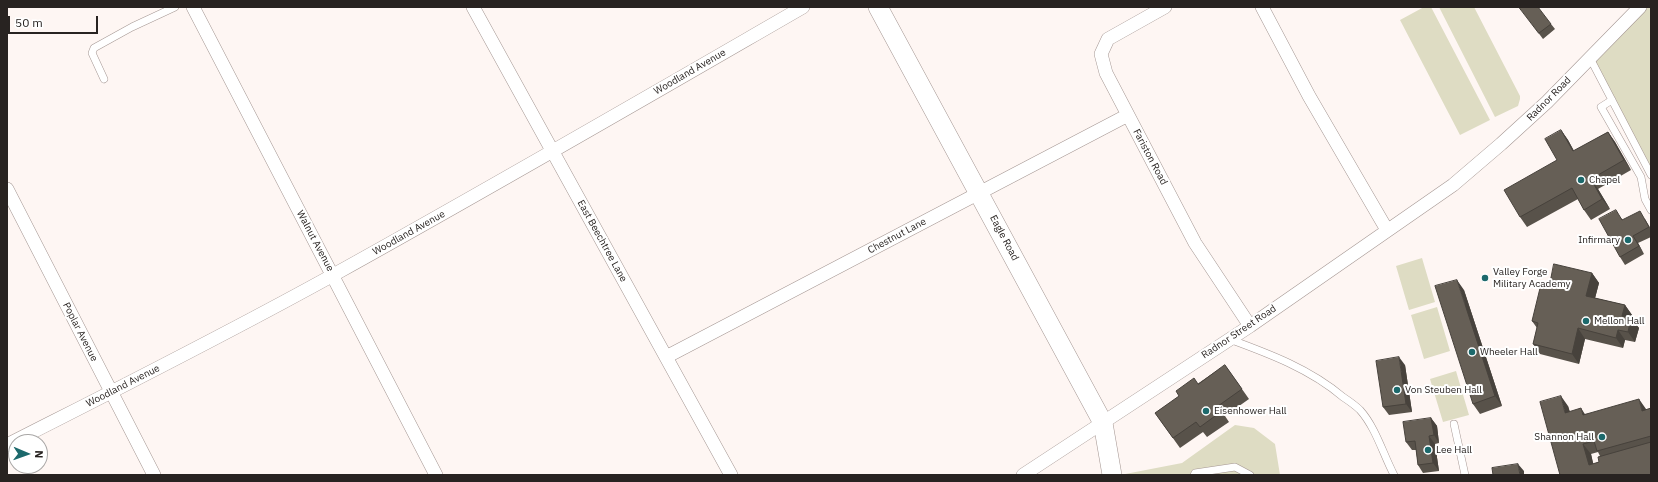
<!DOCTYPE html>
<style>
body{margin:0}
#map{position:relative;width:1658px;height:482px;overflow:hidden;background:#fef6f3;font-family:"IBM Plex Sans",sans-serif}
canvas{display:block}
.frame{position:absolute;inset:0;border:8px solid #282321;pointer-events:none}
.north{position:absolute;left:8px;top:434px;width:40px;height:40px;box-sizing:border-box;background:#fff;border:1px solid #a9a7a6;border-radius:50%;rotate:92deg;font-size:11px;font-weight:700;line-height:16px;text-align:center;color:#282321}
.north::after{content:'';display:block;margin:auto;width:14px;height:18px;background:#1c696c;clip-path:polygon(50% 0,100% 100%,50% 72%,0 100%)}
.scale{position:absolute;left:8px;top:16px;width:90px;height:18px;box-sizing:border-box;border:2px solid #282321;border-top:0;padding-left:5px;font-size:12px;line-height:14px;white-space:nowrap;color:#282321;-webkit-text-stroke:3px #fff;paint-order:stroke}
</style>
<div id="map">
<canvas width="1658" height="482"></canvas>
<div class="frame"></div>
<div class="north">N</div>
<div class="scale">50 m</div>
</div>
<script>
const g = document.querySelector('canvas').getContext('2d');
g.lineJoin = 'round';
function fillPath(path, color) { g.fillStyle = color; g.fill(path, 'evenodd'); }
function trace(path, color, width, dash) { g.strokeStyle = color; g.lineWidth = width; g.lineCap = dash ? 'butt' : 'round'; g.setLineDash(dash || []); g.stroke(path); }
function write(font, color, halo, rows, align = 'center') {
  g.font = font + ' "IBM Plex Sans",sans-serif'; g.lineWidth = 4; g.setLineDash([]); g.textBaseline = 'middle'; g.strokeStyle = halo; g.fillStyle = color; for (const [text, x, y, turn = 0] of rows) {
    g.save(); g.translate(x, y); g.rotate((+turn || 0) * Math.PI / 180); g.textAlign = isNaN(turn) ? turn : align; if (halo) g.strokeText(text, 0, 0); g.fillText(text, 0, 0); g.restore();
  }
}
fillPath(new Path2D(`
 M 1424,7 L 1431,7 L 1490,120 L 1460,135 L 1400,20 Z
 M 1439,7 L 1474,7 L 1520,96 L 1520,99 L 1518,106 L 1495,117 Z
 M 1640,7 L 1651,7 L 1651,175 L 1590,58 Z
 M 1422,258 L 1435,302 L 1409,310 L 1396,266 Z
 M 1437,307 L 1450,351 L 1424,359 L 1411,315 Z
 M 1456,371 L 1469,415 L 1443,422 L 1430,379 Z
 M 1235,425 L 1254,428 L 1275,444 L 1280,475 L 1120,475 L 1182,463 Z`), '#dedcc3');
const lane = new Path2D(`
 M 1590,58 L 1651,175
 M 104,79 L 92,53 L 94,48 L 132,27 L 175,7
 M 1612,100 L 1601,107 L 1641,177 L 1645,199 L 1651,210
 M 1229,339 C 1270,354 1310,369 1343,397 C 1349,401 1355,405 1360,410 C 1376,428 1383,454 1394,475
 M 1454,424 L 1465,475
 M 1194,475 L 1195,473 L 1235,467 L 1250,475`);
const street = new Path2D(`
 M 193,7 L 436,475
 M 473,7 L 731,475
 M 1165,7 L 1108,39 L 1101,54 L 1106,73 L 1195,243 L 1250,326
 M 1262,7 L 1309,96 L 1387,230
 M 7,189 L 154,475
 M 666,357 L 1128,115
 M 7,445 C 117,389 227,334 335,274 C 492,187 647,97 803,7
 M 1023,475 L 1250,326 L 1453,185 L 1501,144 L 1547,102 L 1640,7`);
const secondary = new Path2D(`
 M 878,7 L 1103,423 L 1112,475`);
trace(lane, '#a49692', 8);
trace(street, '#a49692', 14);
trace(secondary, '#a49692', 20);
trace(lane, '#fff', 7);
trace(street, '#fff', 13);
trace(secondary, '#fff', 19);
fillPath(new Path2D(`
 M 1519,7 L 1551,24 L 1555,29 L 1543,39 Z
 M 1561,130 L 1568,140 L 1574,151 L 1608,132 L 1615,142 L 1631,170 L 1598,189 L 1610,209 L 1591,220 L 1584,210 L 1578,199 L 1527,227 L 1520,217 L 1557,160 Z
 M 1621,218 L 1623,220 L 1645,219 L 1651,229 L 1651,237 L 1638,243 L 1644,254 L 1625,265 L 1620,257 Z
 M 1592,273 L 1599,283 L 1595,298 L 1625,305 L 1632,315 L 1631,318 L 1639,328 L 1635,342 L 1625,340 L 1623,348 L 1585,339 L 1579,364 L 1540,354 L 1533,344 L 1537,328 L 1532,321 L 1549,286 Z
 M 1464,290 L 1502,406 L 1480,414 L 1473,404 Z
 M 1225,365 L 1249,399 L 1225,416 L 1229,422 L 1207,437 L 1203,432 L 1180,448 L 1155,413 Z
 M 1405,365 L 1412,412 L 1389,415 L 1383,407 Z
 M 1568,406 L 1570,412 L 1585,414 L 1646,410 L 1651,408 L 1651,475 L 1560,475 ZM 1598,452 L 1600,456 L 1599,462 L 1593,464 L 1591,454 Z
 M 1431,418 L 1437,426 L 1439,443 L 1435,444 L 1439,471 L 1423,473 L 1418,465 L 1416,450 L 1412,450 L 1406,442 Z`), '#58524a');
fillPath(new Path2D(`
 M 1561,130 L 1568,140 L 1580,162 L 1573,151 Z
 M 1608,132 L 1615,142 L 1631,170 L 1624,160 Z
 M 1591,179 L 1598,189 L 1610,209 L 1602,199 Z
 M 1633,236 L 1638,243 L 1644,254 L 1639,246 Z
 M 1592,273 L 1599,283 L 1593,306 L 1586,296 Z
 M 1457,280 L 1464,290 L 1502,406 L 1495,396 Z
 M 1625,305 L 1632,315 L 1629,326 L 1622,316 Z
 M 1631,318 L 1639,328 L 1635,342 L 1628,332 Z
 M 1578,328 L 1585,339 L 1579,364 L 1572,354 Z
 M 1618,330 L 1625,340 L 1623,348 L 1616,338 Z
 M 1399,357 L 1405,365 L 1412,412 L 1406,404 Z
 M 1561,396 L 1568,406 L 1573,423 L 1565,413 Z
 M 1639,399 L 1646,409 L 1649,421 L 1642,411 Z
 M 1581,408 L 1588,419 L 1583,415 Z
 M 1431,418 L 1437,426 L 1439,443 L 1434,435 Z
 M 1429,436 L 1435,444 L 1439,471 L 1433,463 Z
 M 1583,444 L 1591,454 L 1596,475 L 1589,465 Z
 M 1518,464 L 1524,471 L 1524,475 L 1520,475 Z`), '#47423c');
const building = new Path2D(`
 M 1519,7 L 1538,7 L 1551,24 L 1539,33 Z
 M 1561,130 L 1573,151 L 1608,132 L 1624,160 L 1591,179 L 1602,199 L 1584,210 L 1572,188 L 1520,217 L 1504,190 L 1557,160 L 1545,139 Z
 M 1616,210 L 1622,220 L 1640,211 L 1649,227 L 1633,236 L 1639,246 L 1620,257 L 1599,219 Z
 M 1554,264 L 1592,273 L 1586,296 L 1625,305 L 1622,316 L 1631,318 L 1628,332 L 1618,330 L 1616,338 L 1578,328 L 1572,354 L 1533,344 L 1538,323 L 1532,321 L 1541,284 L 1549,286 Z
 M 1457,280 L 1495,396 L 1473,404 L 1435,286 Z
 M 1399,357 L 1406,404 L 1383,407 L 1376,361 Z
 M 1225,365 L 1242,389 L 1218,406 L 1222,411 L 1200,427 L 1196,422 L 1173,438 L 1155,413 L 1179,396 L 1176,391 L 1194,378 L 1198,384 Z
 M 1561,396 L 1565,413 L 1581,408 L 1583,415 L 1639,399 L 1642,411 L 1651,408 L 1651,436 L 1597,451 L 1594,441 L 1583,444 L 1589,465 L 1599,462 L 1598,457 L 1651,442 L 1651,475 L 1560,475 L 1540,402 Z
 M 1431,418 L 1434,435 L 1429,436 L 1433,463 L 1418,465 L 1415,441 L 1406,442 L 1403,422 Z
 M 1518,464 L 1520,475 L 1493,475 L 1492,468 Z`);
fillPath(building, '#665f56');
trace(building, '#47423c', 1);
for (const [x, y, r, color] of [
 [1581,180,4,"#1c696c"],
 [1628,240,4,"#1c696c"],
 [1485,278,4,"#1c696c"],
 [1586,321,4,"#1c696c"],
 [1472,352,4,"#1c696c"],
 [1397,390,4,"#1c696c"],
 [1206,411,4,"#1c696c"],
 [1602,437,4,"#1c696c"],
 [1428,450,4,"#1c696c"]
]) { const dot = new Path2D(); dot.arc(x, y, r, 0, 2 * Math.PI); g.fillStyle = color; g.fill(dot); trace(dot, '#fff', 1.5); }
write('10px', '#282321', '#fff', [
 ["Woodland Avenue",690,72,-30],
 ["Radnor Road",1549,99,-45],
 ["Fariston Road",1150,157,62],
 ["Woodland Avenue",409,233,-29],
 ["Chestnut Lane",897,236,-28],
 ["Eagle Road",1004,238,62],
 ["Walnut Avenue",315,241,62],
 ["East Beechtree Lane",602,241,61],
 ["Poplar Avenue",80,332,63],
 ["Radnor Street Road",1239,332,-34],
 ["Woodland Avenue",123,386,-27]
]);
write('10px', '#282321', '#fff', [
 ["Chapel",1589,180],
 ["Infirmary",1620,240,"right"],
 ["Valley Forge",1493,272],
 ["Military Academy",1493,284],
 ["Mellon Hall",1594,321],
 ["Wheeler Hall",1480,352],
 ["Von Steuben Hall",1405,390],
 ["Eisenhower Hall",1214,411],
 ["Shannon Hall",1594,437,"right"],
 ["Lee Hall",1436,450]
], 'left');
</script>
